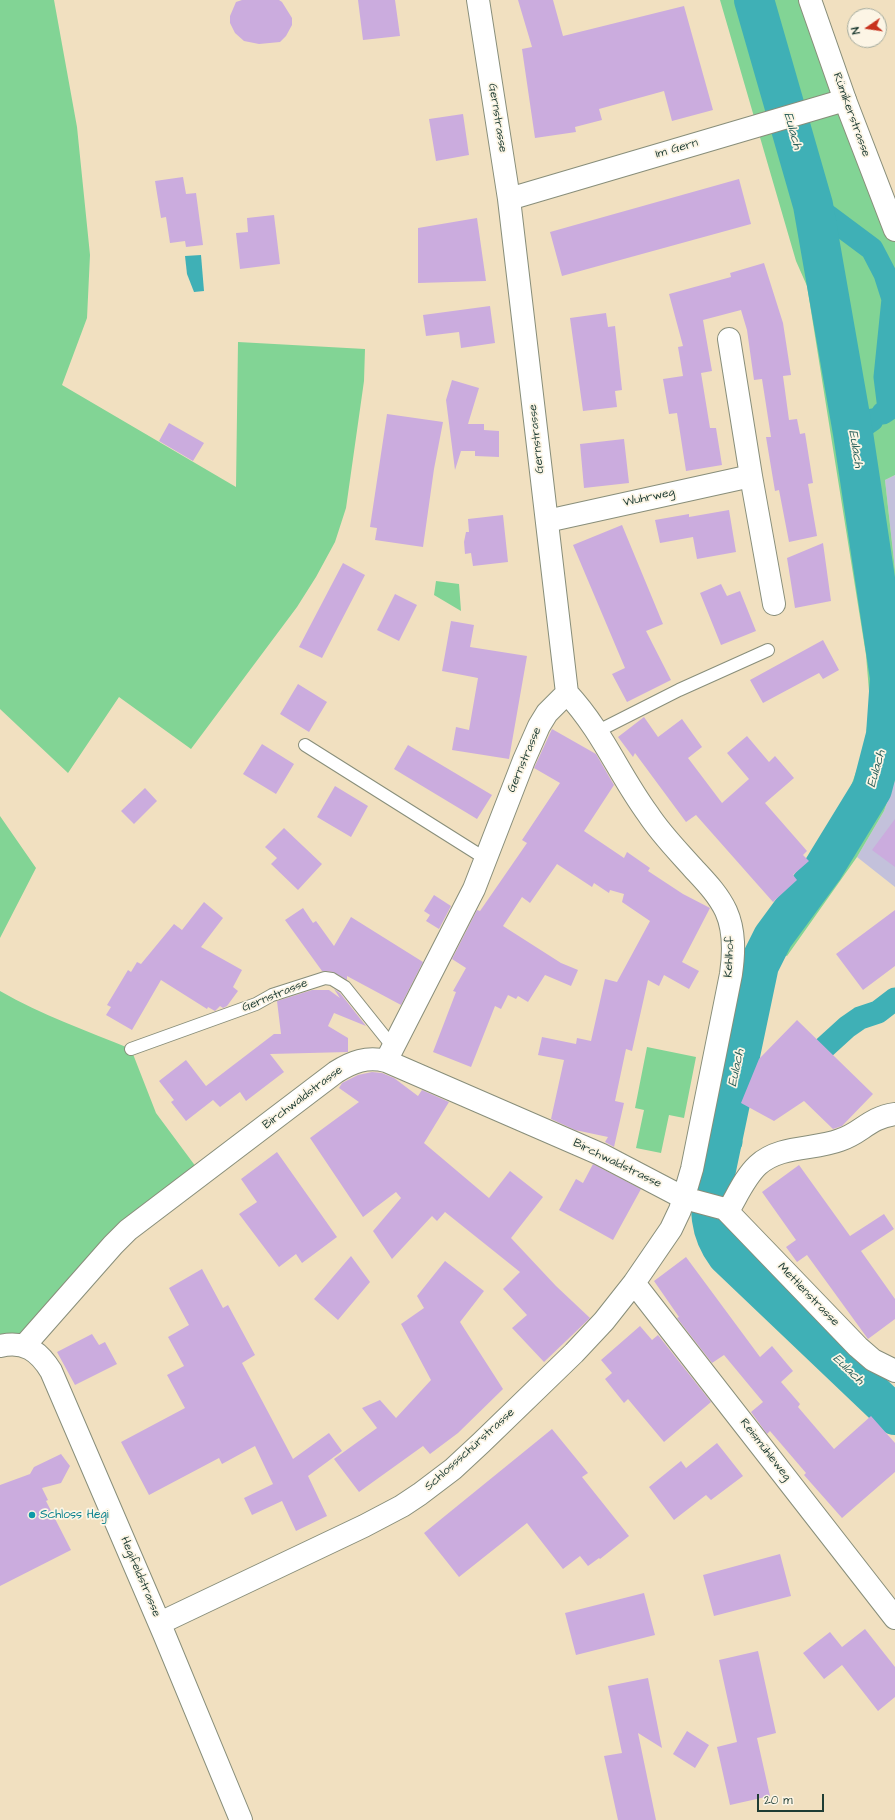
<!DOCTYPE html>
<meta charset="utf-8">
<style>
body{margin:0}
#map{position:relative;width:895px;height:1820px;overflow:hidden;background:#f1e0c0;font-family:"Architects Daughter",sans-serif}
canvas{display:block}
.north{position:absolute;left:847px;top:8px;width:40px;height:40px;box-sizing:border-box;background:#fcf5e5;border:1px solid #a4ab9e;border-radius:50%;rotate:257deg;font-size:11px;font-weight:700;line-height:16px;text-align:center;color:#1f3d34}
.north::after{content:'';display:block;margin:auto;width:14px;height:18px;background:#c8321e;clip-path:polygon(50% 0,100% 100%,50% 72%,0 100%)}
.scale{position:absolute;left:757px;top:1794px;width:67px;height:18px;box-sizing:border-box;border:2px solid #1f3d34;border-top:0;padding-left:5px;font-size:12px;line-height:14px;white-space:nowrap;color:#1f3d34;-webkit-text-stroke:3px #fcf5e5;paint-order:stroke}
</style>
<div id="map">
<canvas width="895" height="1820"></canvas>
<div class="north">N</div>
<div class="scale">20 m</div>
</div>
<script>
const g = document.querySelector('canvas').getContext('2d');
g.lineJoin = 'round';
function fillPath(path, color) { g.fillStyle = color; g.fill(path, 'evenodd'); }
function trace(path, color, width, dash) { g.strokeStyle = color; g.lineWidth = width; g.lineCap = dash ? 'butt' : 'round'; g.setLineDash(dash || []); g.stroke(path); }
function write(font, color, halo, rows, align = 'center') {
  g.font = font + ' "Architects Daughter",sans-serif'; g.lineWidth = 3.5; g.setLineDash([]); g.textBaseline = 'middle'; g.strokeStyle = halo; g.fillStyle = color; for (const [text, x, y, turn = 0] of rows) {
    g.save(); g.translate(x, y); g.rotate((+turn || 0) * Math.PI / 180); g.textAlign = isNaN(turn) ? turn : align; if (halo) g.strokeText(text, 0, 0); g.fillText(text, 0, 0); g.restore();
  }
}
fillPath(new Path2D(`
 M 895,475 L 895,570 L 885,480 Z
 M 895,780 L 895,887 L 857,857 L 884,811 Z`), '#c3c1db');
fillPath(new Path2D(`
 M 0,0 L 54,0 L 77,127 L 90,255 L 87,318 L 62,385 L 236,487 L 238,342 L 365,349 L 364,381 L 346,508 L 335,542 L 316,577 L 297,607 L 191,749 L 119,697 L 68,773 L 0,709 Z
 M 720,0 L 810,0 L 895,230 L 895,475 L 885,480 L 895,570 L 895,780 L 884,811 L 857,857 L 787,956 L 776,952 L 721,1207 L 729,1238 L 738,1249 L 895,1400 L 895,1429 L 873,1411 L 714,1248 L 704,1228 L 698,1201 L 756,943 L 811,862 L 847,797 L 864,750 L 870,703 L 866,655 L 807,286 L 796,261 Z
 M 436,581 L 459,584 L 461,611 L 434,595 Z
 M 0,816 L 36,868 L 0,938 Z
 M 0,991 C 42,1015 87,1031 131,1049 L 156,1113 L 202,1175 L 128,1230 L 24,1346 L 0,1346 Z
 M 647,1047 L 696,1057 L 684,1118 L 669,1115 L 661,1153 L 636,1148 L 644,1110 L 635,1108 Z`), '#82d495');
fillPath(new Path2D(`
 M 201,255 L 204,291 L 194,292 L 187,274 L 185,256 Z`), '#3fb0b6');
trace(new Path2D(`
 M 813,205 L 872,249 L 885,274 L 893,299 L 885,377 L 889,409 L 883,413
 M 853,433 L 872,420
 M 825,1047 L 847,1027 L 860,1018 L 878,1012 L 895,999
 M 721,1150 L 731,1142`), '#3fb0b6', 23);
trace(new Path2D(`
 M 754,0 L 813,205 L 853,433 L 890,678 L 886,735 L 872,789 L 823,869 L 773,937 L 759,965 L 714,1179 C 709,1208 709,1231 727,1255 L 895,1415`), '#3fb0b6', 40);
fillPath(new Path2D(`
 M 242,0 L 279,0 L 282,2 L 292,18 L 292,25 L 286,36 L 280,42 L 259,44 L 244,41 L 235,33 L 230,23 L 230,16 L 236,2 Z
 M 358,0 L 395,0 L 400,36 L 363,40 Z
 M 518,0 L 553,0 L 563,36 L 684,6 L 713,110 L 672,121 L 664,91 L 599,109 L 602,120 L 575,127 L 576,132 L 535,138 L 522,49 L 532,47 Z
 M 463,114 L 469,155 L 436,161 L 429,119 Z
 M 183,177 L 186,194 L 196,193 L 203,245 L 186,247 L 185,241 L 170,243 L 166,217 L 161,218 L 155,181 Z
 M 739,179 L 751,224 L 562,276 L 550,232 Z
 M 274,215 L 280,264 L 240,269 L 236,233 L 248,232 L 247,218 Z
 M 477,218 L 486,281 L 418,283 L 418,228 Z
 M 764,263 L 783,323 L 791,375 L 783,376 L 789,420 L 797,419 L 800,434 L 805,433 L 813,483 L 808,484 L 817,536 L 789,542 L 779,490 L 775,491 L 766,437 L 771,437 L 762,379 L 754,380 L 747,330 L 741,310 L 703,320 L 712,371 L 701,373 L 710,428 L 716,428 L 722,465 L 686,471 L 677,413 L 669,414 L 663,379 L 683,376 L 678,347 L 683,346 L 669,294 L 731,277 L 730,273 Z
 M 490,306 L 495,343 L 461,348 L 459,332 L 426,336 L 423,315 Z
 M 606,313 L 608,327 L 615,326 L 622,390 L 615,391 L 617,407 L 583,411 L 570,318 Z
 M 452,380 L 479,388 L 468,424 L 484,424 L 484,430 L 499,431 L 499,457 L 475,456 L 475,451 L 461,451 L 455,470 L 446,400 Z
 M 387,414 L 443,422 L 434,469 L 423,547 L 375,540 L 377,528 L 370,527 Z
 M 169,423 L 204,443 L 193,461 L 159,441 Z
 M 624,439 L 629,483 L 584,488 L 580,444 Z
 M 729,510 L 736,552 L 697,559 L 693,537 L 660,543 L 655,520 L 689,514 L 689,517 Z
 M 503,515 L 508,562 L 473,566 L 471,553 L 465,554 L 464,542 L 466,532 L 469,532 L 468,519 Z
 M 622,525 L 663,624 L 646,631 L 671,680 L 627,702 L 612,674 L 625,668 L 573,545 Z
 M 823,543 L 831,601 L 795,608 L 787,558 Z
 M 343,563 L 365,575 L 322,658 L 299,647 Z
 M 721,584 L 727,596 L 740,591 L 756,631 L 721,645 L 700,593 Z
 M 395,594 L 417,605 L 399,641 L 377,630 Z
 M 451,621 L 474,625 L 470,647 L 527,656 L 509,759 L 452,750 L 456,727 L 469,730 L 478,678 L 442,671 Z
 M 823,640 L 839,670 L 823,679 L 819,673 L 763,703 L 750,680 Z
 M 298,684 L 327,702 L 309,732 L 280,714 Z
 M 644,717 L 658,737 L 682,719 L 702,747 L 688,758 L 722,803 L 749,779 L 727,753 L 747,736 L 769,762 L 775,756 L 794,778 L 765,803 L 807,851 L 803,855 L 809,861 L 793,875 L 797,880 L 773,902 L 696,815 L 686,822 L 635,753 L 633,757 L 618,737 Z
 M 552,729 L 596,754 L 614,785 L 584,831 L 624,858 L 627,852 L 650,868 L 648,871 L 683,894 L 710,908 L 682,962 L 699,971 L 689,989 L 664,975 L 659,986 L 648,980 L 632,1051 L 626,1049 L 615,1101 L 624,1103 L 614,1147 L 605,1142 L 608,1137 L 575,1130 L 551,1119 L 564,1060 L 538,1055 L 542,1037 L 576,1044 L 577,1038 L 591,1041 L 605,979 L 617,982 L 650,921 L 622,902 L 624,894 L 610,890 L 609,893 L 594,883 L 592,887 L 557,864 L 530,903 L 522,897 L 503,926 L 561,963 L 578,970 L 571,986 L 545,975 L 528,1002 L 518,996 L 516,999 L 508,995 L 501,1009 L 495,1006 L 471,1067 L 433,1052 L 456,992 L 453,991 L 466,968 L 452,959 L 477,910 L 480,911 L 527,843 L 522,840 L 560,783 L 534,768 Z
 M 262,744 L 294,764 L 276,794 L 243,774 Z
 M 408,745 L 492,795 L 477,819 L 394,769 Z
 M 335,786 L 368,806 L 351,837 L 317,817 Z
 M 145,788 L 157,801 L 134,824 L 121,811 Z
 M 895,819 L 895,867 L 872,850 Z
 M 284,828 L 322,864 L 298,890 L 271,864 L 277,858 L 265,847 Z
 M 434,895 L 451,906 L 439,929 L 426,921 L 430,915 L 424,911 Z
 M 204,902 L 223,918 L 201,947 L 242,970 L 233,987 L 238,991 L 227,1006 L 223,1008 L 220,1006 L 215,1011 L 208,1007 L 207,1009 L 161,980 L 132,1030 L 106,1015 L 111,1007 L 107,1005 L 128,970 L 131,972 L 137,962 L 141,964 L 174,924 L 182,930 Z
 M 303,908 L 313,923 L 316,921 L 334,946 L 351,917 L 423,962 L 401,1005 L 347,976 L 347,980 L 333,972 L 322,971 L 285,920 Z
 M 895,910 L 895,966 L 863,990 L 836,954 Z
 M 334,989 L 340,993 L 366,1026 L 334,1013 L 328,1026 L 348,1038 L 348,1052 L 270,1054 L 284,1072 L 246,1101 L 240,1092 L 220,1107 L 213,1100 L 186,1121 L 171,1102 L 174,1100 L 159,1081 L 186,1060 L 206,1086 L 274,1034 L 281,1034 L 277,1001 L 312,990 L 329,990 L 340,998 Z
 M 797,1020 L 873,1094 L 842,1126 L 833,1129 L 804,1101 L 774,1121 L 741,1103 L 759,1059 Z
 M 372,1072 L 382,1073 L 394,1078 L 418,1096 L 422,1090 L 449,1102 L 424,1143 L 489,1198 L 510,1171 L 543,1197 L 511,1238 L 556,1286 L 590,1318 L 544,1362 L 512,1328 L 527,1315 L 503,1289 L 520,1272 L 445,1212 L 437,1221 L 432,1216 L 392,1259 L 373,1231 L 401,1198 L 396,1192 L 363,1217 L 310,1138 L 359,1102 L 339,1088 L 342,1083 L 358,1075 Z
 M 277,1152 L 337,1237 L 302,1263 L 296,1254 L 279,1267 L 239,1214 L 257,1202 L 241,1179 Z
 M 593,1164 L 641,1189 L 613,1240 L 559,1210 L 576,1179 L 583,1183 Z
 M 799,1165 L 850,1236 L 884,1214 L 894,1229 L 861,1251 L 895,1299 L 895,1319 L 868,1339 L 807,1255 L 797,1262 L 786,1247 L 796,1240 L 762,1192 Z
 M 351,1256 L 370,1282 L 338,1320 L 314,1299 Z
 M 686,1257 L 760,1357 L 772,1346 L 793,1371 L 781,1382 L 800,1404 L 798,1407 L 834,1449 L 871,1416 L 895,1443 L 895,1472 L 842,1518 L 804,1475 L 806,1473 L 770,1431 L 767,1434 L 751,1412 L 763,1402 L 724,1355 L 712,1363 L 677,1318 L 679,1317 L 654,1281 Z
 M 445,1261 L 484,1291 L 460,1322 L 503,1389 L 458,1433 L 430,1454 L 423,1446 L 359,1492 L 334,1459 L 377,1428 L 362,1408 L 380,1400 L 396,1418 L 431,1380 L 401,1324 L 424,1308 L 417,1296 Z
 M 202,1269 L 223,1308 L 228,1305 L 255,1355 L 242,1363 L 293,1459 L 329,1433 L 342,1451 L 308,1476 L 327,1516 L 296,1531 L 282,1501 L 252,1515 L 244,1498 L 273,1484 L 255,1446 L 222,1464 L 219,1458 L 149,1495 L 121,1442 L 185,1408 L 167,1375 L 184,1366 L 168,1337 L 189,1325 L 169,1288 Z
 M 640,1326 L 652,1340 L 658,1335 L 711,1402 L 664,1442 L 628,1399 L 624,1403 L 605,1379 L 612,1373 L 601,1360 Z
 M 92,1334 L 99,1345 L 105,1342 L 117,1364 L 75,1385 L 57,1352 Z
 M 552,1429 L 588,1473 L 582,1477 L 629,1536 L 600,1559 L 599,1558 L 588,1566 L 580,1556 L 563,1569 L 527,1523 L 459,1577 L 424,1533 Z
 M 717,1443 L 743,1476 L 711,1500 L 706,1495 L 674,1520 L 649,1487 L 681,1461 L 686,1468 Z
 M 61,1454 L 70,1466 L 61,1483 L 42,1488 L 48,1500 L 46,1501 L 71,1550 L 0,1586 L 0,1485 L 30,1474 L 34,1467 Z
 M 780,1554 L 791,1596 L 714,1616 L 703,1575 Z
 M 644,1593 L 655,1635 L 576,1655 L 565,1613 Z
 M 865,1629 L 895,1667 L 895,1697 L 878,1711 L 842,1665 L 824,1679 L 803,1653 L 830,1632 L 842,1647 Z
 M 758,1651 L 776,1733 L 757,1738 L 770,1796 L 730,1805 L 717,1747 L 737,1742 L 719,1660 Z
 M 648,1678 L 662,1748 L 638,1733 L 656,1820 L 618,1820 L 604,1756 L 622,1753 L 608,1686 Z
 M 687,1731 L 709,1745 L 695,1768 L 673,1754 Z`), '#cbacde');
const lane = new Path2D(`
 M 598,731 L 679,690 L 768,650
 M 305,745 L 486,859
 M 131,1049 L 256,1004 L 272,995 L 325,978 L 332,979 L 345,987 L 393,1047`);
const street = new Path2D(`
 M 478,0 L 509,199 L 567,693
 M 509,199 L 845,100
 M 729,339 L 751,476
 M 547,521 L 751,476 L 774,604
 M 386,1061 L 474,889 L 524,760 L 539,726 L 547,713 L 567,693
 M 728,1211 C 737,1196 745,1177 758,1165 C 780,1145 814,1150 840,1140 C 862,1133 868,1118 895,1114
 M 634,1283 L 895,1618
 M 0,1346 C 24,1340 39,1351 51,1371 L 164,1634 L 241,1820
 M 24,1346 L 113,1245 L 128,1230 L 336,1072 C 352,1062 367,1056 386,1061 L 600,1154 L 684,1198 L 725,1209 L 858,1347 L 873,1360 L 895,1371
 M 160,1623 L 364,1526 L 402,1506 L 420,1494 L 453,1469 L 481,1443 L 574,1353 L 604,1321 L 634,1283 L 671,1229 L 680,1210 L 692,1169 L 731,974 C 734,953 735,931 726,911 C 718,894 705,881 693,868 C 677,850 661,834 648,814 C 618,773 603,732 567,693`);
const secondary = new Path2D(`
 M 810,0 L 845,100 L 895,230`);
trace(lane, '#888e7a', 14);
trace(street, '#888e7a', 24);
trace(secondary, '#888e7a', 24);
trace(lane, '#fff', 12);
trace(street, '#fff', 22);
trace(secondary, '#fff', 22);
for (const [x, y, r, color] of [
 [32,1515,4,"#0f9aa8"]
]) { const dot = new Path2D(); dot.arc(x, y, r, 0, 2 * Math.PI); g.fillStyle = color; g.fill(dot); trace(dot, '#fcf5e5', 1.5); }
write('12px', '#1f3d34', '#fcf5e5', [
 ["Rümikerstrasse",851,115,70],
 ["Gernstrasse",497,118,81],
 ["Im Gern",677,149,-16],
 ["Gernstrasse",537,439,-96],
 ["Wuhrweg",649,498,-12],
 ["Gernstrasse",525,760,-67],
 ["Kehlhof",730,957,-87],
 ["Gernstrasse",275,996,-22],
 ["Birchwaldstrasse",303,1098,-37],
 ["Birchwaldstrasse",617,1164,26],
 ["Mettlenstrasse",808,1295,46],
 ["Schlossschürstrasse",470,1450,-42],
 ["Reismühleweg",765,1450,52],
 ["Hegifeldstrasse",140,1577,67]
]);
write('12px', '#0d838f', '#fcf5e5', [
 ["Schloss Hegi",40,1515]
], 'left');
write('italic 13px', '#29605b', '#fcf5e5', [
 ["Eulach",792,131,74],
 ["Eulach",855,449,81],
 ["Eulach",877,769,-74],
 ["Eulach",737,1068,-78],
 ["Eulach",848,1370,44]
]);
</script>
